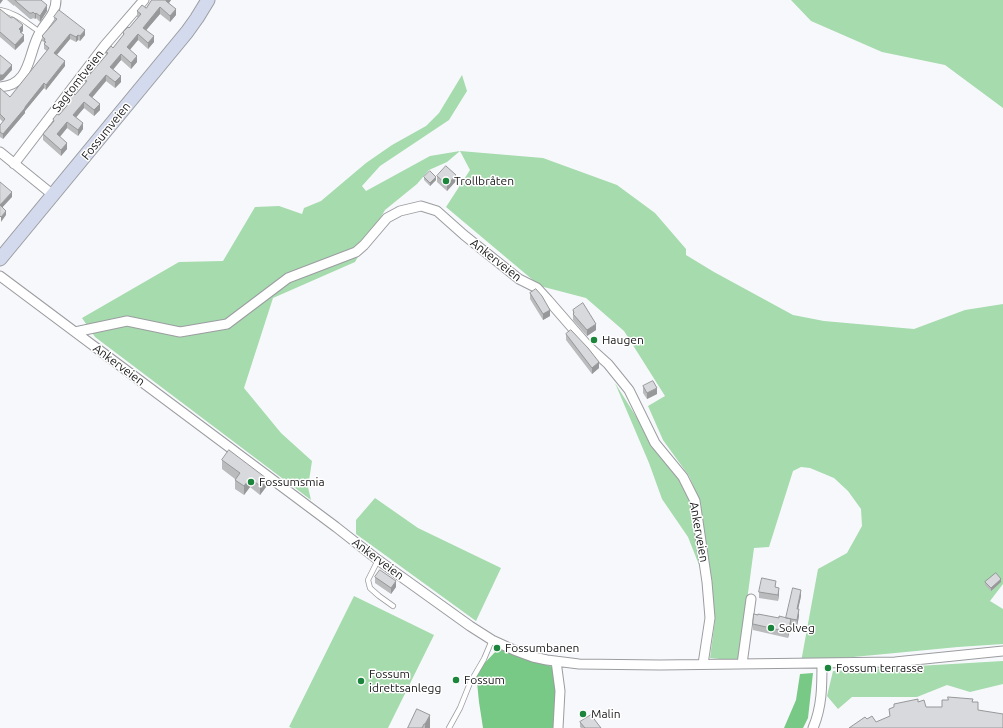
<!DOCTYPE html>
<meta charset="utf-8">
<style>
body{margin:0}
canvas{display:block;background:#f7f8fb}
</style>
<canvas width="1003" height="728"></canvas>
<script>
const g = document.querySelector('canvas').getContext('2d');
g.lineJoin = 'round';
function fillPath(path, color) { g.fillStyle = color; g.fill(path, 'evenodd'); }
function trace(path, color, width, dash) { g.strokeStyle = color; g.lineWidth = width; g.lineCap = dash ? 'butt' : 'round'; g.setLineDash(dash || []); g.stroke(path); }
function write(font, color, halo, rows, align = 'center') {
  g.font = font + ' Ubuntu,sans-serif'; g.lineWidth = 3; g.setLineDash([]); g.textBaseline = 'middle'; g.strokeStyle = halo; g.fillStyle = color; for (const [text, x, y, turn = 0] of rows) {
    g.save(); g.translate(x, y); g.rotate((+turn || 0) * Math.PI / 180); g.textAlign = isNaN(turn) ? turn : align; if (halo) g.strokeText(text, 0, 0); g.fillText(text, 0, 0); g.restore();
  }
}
fillPath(new Path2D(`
 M 791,0 L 1003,0 L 1003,108 L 945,65 L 882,52 L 811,21 Z
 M 462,75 L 467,91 L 449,120 L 380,166 L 362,186 L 366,191 L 430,156 L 460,151 L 543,158 L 617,185 L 655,213 L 686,249 L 686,255 L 714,272 L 793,315 L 824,321 L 914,329 L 965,310 L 1003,304 L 1003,584 L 990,601 L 1003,609 L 1003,644 L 958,647 L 801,662 L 818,569 L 847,553 L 862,526 L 861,509 L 848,491 L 834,478 L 810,468 L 801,467 L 793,471 L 769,547 L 754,548 L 739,661 L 710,658 L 715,620 L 712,591 L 700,501 L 689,476 L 663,440 L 648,406 L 665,396 L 624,331 L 586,298 L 540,286 L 446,207 L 470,170 L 460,151 L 447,162 L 429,170 L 417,184 L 385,210 L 355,262 L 273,298 L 244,388 L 281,433 L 312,461 L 308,487 L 311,500 L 95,337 L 82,318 L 179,262 L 223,261 L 255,207 L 279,206 L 302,214 L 304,208 L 321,201 L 366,163 L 392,145 L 426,126 L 439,113 Z
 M 615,383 L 654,445 L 681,481 L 692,503 L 703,575 L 688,537 L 662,499 L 649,463 Z
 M 375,498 L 418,528 L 501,568 L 476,621 L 356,534 L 356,520 Z
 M 354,596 L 434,635 L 388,728 L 292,728 L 289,727 Z
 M 1003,661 L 1003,684 L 970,692 L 947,685 L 917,697 L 852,697 L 838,709 L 827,696 L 833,671 Z`), '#a5dbad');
fillPath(new Path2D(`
 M 498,649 L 553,667 L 558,695 L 555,728 L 483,728 L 479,702 L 476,672 Z
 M 813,673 L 808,718 L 803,728 L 784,728 L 796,700 L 800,674 Z`), '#78c886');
const lane = new Path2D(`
 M 0,10 C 17,13 26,23 40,32
 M 378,560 L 368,580 L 370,588 L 379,596 L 393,606
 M 449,728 L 460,708 L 470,683 L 484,659 L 492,640`);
const street = new Path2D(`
 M 0,87 C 30,85 28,56 38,36 C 44,23 56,15 56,0
 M 0,152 L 53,195
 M 14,164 L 105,45 L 144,0
 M 0,276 L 336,527 L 378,560 L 470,626 L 492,640 L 514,650 L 533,657 L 547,660 L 579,664 L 660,665 L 895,662 L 1003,651
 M 75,332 L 127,321 L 180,332 L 227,324 L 288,278 L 356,252 L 364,245 L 387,218 L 400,211 L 421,206 L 437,211 L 464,235 L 519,279 L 537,288 L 548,300 L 588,346 L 608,364 L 629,390 L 655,443 L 683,477 L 695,501 L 707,582 L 710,618 L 703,664
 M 556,661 L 560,691 L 558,728
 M 742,664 L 751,599
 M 813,728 C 822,707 822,686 822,663`);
const secondary = new Path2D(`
 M 0,259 L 187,32 L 197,18 L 208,0`);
trace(lane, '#9c9da1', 6);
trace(street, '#9c9da1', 11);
trace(secondary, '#9c9da1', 15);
trace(lane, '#fff', 4.5);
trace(street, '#fff', 9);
trace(secondary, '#d4daee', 13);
fillPath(new Path2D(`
 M 7,0 L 41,0 L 47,11 L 40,22 L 36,18 L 35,19 L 33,18 L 32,19 L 30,19 L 14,5 L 14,6 Z
 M 152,0 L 171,0 L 169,3 L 176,15 L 170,22 L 160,14 L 146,30 L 154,42 L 148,49 L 138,40 L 130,50 L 137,62 L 131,69 L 121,60 L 113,70 L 121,82 L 115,88 L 106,81 L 92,98 L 100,110 L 94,116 L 84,108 L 76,117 L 83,129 L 78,136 L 67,128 L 60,137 L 67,149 L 61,156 L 43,140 L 43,134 L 53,122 L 53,119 L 59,115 L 69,103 L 69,100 L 75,95 L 85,83 L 85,80 L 106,55 L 106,52 L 113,48 L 123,36 L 123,32 L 129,28 L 138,17 L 137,17 L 137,11 L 146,8 Z
 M 0,9 L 23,31 L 21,33 L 24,41 L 15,50 L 0,37 Z
 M 54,17 L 85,35 L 80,41 L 78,40 L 76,42 L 70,39 L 57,55 L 65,66 L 46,90 L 44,88 L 25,111 L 25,113 L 3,139 L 0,137 L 0,125 L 3,122 L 0,119 L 0,88 L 10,97 L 47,51 L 44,49 L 44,42 L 42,41 L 42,36 L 54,21 Z
 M 437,176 L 456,181 L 447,191 L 437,182 Z
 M 424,177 L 436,180 L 430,186 L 424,180 Z
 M 530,293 L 550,316 L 543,320 L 530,299 Z
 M 573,310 L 596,330 L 587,336 L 573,320 Z
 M 566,334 L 599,368 L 592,374 L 566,340 Z
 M 643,386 L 657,394 L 647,399 L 643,393 Z
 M 222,460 L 266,487 L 260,495 L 250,487 L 244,495 L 235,489 L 235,479 L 222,469 Z
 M 375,577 L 396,587 L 391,594 L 375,583 Z
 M 985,582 L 1001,582 L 991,591 L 985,585 Z
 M 776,587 L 779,594 L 778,601 L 759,598 L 759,592 Z
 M 801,596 L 798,609 L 799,616 L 797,626 L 791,625 L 788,638 L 753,630 L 753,624 L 779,618 L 786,618 Z
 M 417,709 L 430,727 L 430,728 L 408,728 Z
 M 580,722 L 601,728 L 581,728 L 580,727 Z`), '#babbbd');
fillPath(new Path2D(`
 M 0,0 L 3,0 L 0,4 Z
 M 166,0 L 171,0 L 166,7 Z
 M 47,5 L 47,11 L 40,22 L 40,16 Z
 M 160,7 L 160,14 L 143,34 L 143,28 Z
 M 176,9 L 176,15 L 170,22 L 170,16 Z
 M 36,13 L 36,18 L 35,19 L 35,14 Z
 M 23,25 L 23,31 L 21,33 L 21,36 L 19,29 Z
 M 85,30 L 85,35 L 80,41 L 80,36 Z
 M 70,34 L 70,39 L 54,58 L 54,53 Z
 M 138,34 L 138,40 L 127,53 L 127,47 Z
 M 24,35 L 24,41 L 15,50 L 15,45 Z
 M 78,35 L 78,40 L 76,42 L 76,37 Z
 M 154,36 L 154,42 L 148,49 L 148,43 Z
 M 121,54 L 121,60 L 110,73 L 110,67 Z
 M 137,56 L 137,62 L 131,69 L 131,63 Z
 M 65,61 L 65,66 L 46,90 L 46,85 Z
 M 12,65 L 12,70 L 3,80 L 0,81 L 0,75 Z
 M 106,75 L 106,81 L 89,101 L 89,95 Z
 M 121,76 L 121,82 L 115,88 L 115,82 Z
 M 44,83 L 44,88 L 25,111 L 25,113 L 3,139 L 3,134 Z
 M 84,102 L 84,108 L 73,121 L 73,115 Z
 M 100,104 L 100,110 L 94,116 L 94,110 Z
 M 67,122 L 67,128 L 57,140 L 57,134 Z
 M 83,123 L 83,129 L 78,136 L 78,130 Z
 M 67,143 L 67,149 L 61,156 L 61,150 Z
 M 456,175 L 456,181 L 447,191 L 447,185 Z
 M 436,177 L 436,180 L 430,186 L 430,183 Z
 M 12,192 L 12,197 L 0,210 L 0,205 Z
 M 6,211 L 6,215 L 1,222 L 1,217 Z
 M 550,310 L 550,316 L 543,320 L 543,314 Z
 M 596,324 L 596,330 L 587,336 L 587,330 Z
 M 599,362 L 599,368 L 592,374 L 592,368 Z
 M 657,388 L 657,394 L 647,399 L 647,393 Z
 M 250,478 L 250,487 L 244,495 L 244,486 Z
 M 266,478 L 266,487 L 260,495 L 260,486 Z
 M 1001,579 L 1001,582 L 991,591 L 991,588 Z
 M 396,581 L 396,587 L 391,594 L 391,588 Z
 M 779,588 L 779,594 L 778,601 L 778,595 Z
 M 801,590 L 801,596 L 797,615 L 797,609 Z
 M 799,609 L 799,616 L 797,626 L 797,620 Z
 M 791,619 L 791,625 L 788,638 L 788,632 Z
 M 430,715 L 430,728 L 425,728 L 425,724 Z`), '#97989a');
const building = new Path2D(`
 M 15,0 L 41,0 L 47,5 L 40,16 L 36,13 L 35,14 L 33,12 L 32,13 L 30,13 Z
 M 152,0 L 166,0 L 166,1 L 176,9 L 170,16 L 160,7 L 143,28 L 154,36 L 148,43 L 138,34 L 127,47 L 137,56 L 131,63 L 121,54 L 110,67 L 121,76 L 115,82 L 106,75 L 89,95 L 100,104 L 94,110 L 84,102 L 73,115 L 83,123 L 78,130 L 67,122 L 57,134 L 67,143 L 61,150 L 43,134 L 54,121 L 53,119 L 57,114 L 59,115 L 71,101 L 69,100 L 74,94 L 75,95 L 87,81 L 85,80 L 108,53 L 106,52 L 111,46 L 113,48 L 124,34 L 123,32 L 128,27 L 129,28 L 141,14 L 137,11 L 142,5 L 146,8 Z
 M 0,9 L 11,18 L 13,17 L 23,25 L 19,29 L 21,31 L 20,32 L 24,35 L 15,45 L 0,32 Z
 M 59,10 L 85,30 L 80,36 L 78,35 L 76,37 L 70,34 L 54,53 L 65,61 L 46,85 L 44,83 L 25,107 L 25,108 L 3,134 L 0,132 L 0,125 L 5,119 L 0,114 L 0,88 L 10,97 L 49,48 L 44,44 L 46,42 L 44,41 L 45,39 L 42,36 L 57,19 L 54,17 Z
 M 0,55 L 12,65 L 3,75 L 0,75 Z
 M 446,166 L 456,175 L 447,185 L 437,176 Z
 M 430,171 L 436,177 L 430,183 L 424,177 Z
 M 0,182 L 12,192 L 0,205 Z
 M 0,205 L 6,211 L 1,217 L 0,216 Z
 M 536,289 L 542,296 L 550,310 L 543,314 L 530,293 Z
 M 583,303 L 596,324 L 587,330 L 573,314 L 574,313 L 573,310 Z
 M 571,330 L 588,348 L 599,362 L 592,368 L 566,334 Z
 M 653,381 L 657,388 L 647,393 L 643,386 Z
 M 229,450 L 266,478 L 260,486 L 250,478 L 244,486 L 235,480 L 240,473 L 222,460 Z
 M 380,570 L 396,581 L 391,588 L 375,577 Z
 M 996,573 L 1001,579 L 991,588 L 985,582 Z
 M 762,578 L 776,581 L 775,587 L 779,588 L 778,595 L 759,592 Z
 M 793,588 L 801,590 L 797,609 L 799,609 L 797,620 L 786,618 Z
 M 754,614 L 758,615 L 758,614 L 779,618 L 779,616 L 791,619 L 788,632 L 753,624 Z
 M 948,697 L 973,699 L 972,702 L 978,702 L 978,710 L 1003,714 L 1003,728 L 849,728 L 865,717 L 867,719 L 872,716 L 876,722 L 890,716 L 889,709 L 894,707 L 894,704 L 918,699 L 918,702 L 924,700 L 926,707 L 942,707 L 942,700 L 948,700 Z
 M 417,709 L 430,715 L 425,724 L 424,724 L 422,728 L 408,728 Z
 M 591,715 L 601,728 L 585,728 L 580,722 Z`);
fillPath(building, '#d8d9dc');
trace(building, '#97989a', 1);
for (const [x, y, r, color] of [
 [446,181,4,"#1a853b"],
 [594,340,4,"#1a853b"],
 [251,482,4,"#1a853b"],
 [771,628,4,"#1a853b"],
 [497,648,4,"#1a853b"],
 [828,668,4,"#1a853b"],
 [456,680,4,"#1a853b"],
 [361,681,4,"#1a853b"],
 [583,714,4,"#1a853b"]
]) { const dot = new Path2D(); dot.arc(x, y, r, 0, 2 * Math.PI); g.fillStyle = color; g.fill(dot); trace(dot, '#fff', 1.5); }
write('12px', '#19191b', '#fff', [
 ["Sagtomtveien",78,81,-52],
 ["Fossumveien",106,131,-51],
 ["Ankerveien",496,260,38],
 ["Ankerveien",119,365,37],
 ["Ankerveien",699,532,80],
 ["Ankerveien",378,559,37]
]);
write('12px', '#19191b', '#fff', [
 ["Trollbråten",454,181],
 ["Haugen",602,340],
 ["Fossumsmia",259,482],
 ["Solveg",779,628],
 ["Fossumbanen",505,648],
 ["Fossum terrasse",836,668],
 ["Fossum",369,674],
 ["idrettsanlegg",369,688],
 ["Fossum",464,680],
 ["Malin",591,714]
], 'left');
</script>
